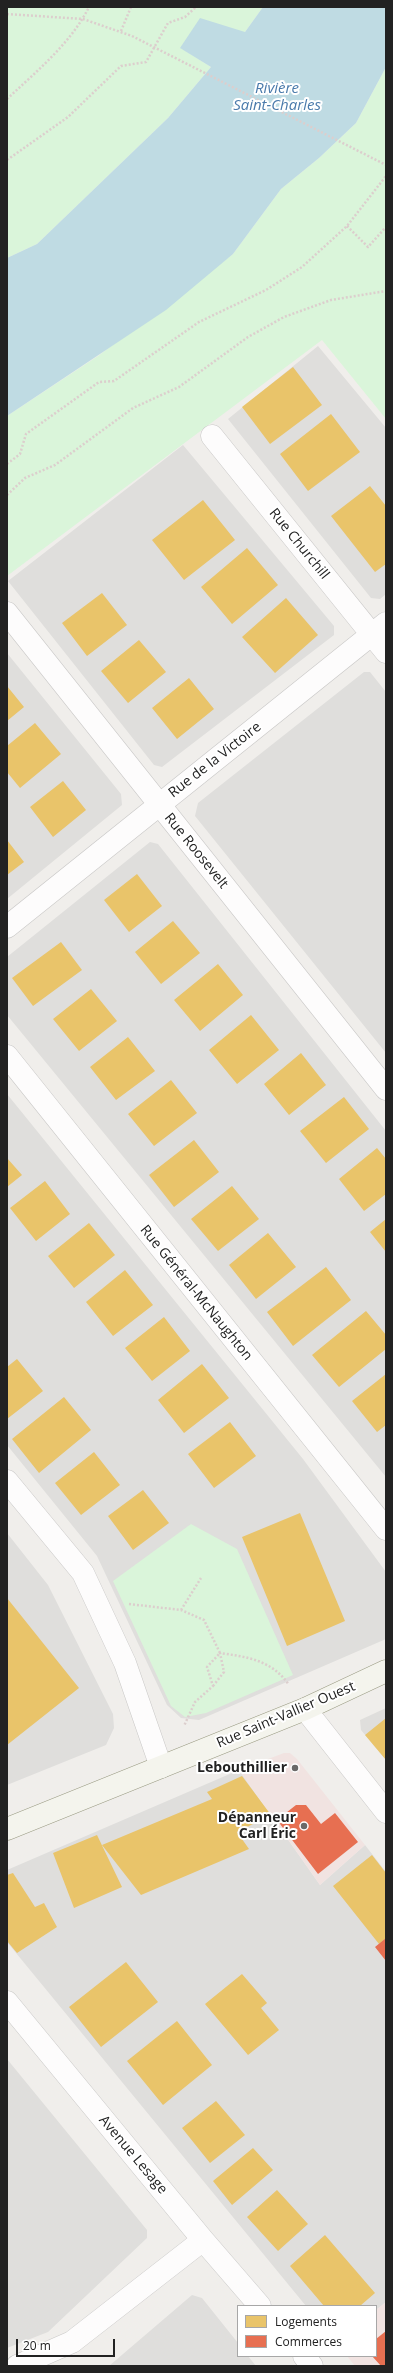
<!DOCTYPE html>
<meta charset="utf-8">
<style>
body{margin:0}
#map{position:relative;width:393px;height:2373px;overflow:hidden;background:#f0eeeb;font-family:"Open Sans",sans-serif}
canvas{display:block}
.frame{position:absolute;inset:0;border:8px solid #222;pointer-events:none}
.legend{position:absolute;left:237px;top:2305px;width:140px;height:52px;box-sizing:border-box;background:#fff;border:1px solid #a7a7a7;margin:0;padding:5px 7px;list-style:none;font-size:12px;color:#222}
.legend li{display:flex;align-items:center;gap:8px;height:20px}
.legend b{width:20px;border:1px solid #a7a7a7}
.scale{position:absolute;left:16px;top:2339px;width:99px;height:18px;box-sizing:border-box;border:2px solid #222;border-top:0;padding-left:5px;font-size:12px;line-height:14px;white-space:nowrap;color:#222;-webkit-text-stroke:3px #fff;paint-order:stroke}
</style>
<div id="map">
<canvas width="393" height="2373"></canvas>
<div class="frame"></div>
<ul class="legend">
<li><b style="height:11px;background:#e9c46a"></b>Logements</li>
<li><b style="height:11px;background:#e76f51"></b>Commerces</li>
</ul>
<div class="scale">20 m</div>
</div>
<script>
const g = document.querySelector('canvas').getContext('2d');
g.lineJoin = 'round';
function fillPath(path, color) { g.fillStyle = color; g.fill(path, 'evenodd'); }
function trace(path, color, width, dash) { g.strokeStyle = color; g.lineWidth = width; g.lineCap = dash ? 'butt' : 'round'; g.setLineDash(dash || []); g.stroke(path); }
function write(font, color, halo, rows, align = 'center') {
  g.font = font + ' "Open Sans",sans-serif'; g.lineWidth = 4; g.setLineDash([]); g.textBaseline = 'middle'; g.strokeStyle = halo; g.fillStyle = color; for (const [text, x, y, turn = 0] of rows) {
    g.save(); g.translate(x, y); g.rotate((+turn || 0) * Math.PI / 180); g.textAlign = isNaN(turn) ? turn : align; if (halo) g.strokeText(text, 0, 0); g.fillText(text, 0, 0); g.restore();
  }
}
fillPath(new Path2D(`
 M 318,346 L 386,428 L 386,594 L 380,599 L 371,598 L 228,419 Z
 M 183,445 L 334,626 L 334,635 L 162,767 L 154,765 L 8,581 Z
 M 7,653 L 121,794 L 122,805 L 7,899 Z
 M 364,672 L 370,672 L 386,692 L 386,1053 L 195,816 L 198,803 Z
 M 150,842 L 158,844 L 386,1131 L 386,1477 L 7,1015 L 7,957 Z
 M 7,1094 L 303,1459 L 386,1572 L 386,1639 L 199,1720 L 181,1718 L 167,1705 L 97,1556 L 7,1445 Z
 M 7,1533 L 48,1585 L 113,1714 L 114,1728 L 106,1745 L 7,1785 Z
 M 386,1708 L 386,1760 L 361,1730 L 360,1720 Z
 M 239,1770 L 320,1885 L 365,1845 L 386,1872 L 386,2302 L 376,2310 L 376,2306 L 306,2306 L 7,1942 L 7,1870 Z
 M 7,2059 L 147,2230 L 147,2238 L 48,2332 L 7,2348 Z
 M 192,2295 L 202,2298 L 238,2343 L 238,2356 L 248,2356 L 256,2366 L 109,2366 Z`), '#dfdedc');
fillPath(new Path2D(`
 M 284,1753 L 290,1753 L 297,1759 L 365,1845 L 320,1885 L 239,1770 Z
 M 386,2302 L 386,2366 L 355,2366 L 347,2356 L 376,2356 L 376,2310 Z`), '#f1e3e1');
fillPath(new Path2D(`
 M 7,7 L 263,7 L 245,32 L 181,48 L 211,67 L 168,118 L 37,244 L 7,258 Z
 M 386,67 L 386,419 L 322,340 L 7,576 L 7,416 L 98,356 L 233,254 L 281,189 L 319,158 L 356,123 Z
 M 191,1524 L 237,1549 L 293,1675 L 206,1713 L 185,1717 L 171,1706 L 113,1581 Z`), '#daf5da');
fillPath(new Path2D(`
 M 263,7 L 386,7 L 386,67 L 356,123 L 319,158 L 281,189 L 233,254 L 166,310 L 7,416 L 7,258 L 37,244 L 168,118 L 211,67 L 180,48 L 200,18 L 245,32 Z`), '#bfdbe3');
fillPath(new Path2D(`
 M 293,367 L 322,405 L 270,444 L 242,407 Z
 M 331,414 L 360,452 L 308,491 L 280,454 Z
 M 370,486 L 386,506 L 386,564 L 375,572 L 331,516 Z
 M 203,500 L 235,540 L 184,580 L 152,540 Z
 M 247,548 L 278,585 L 232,624 L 201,587 Z
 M 102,593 L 127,625 L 87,656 L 62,623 Z
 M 286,598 L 318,635 L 275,673 L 242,637 Z
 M 139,640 L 166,672 L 128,703 L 101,671 Z
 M 189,678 L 214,709 L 177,739 L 152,708 Z
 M 7,686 L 24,707 L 7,721 Z
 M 35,723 L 61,754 L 20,788 L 7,772 L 7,746 Z
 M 63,781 L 86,810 L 53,837 L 30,807 Z
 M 7,840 L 24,862 L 7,875 Z
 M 137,874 L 162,906 L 129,932 L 104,900 Z
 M 173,921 L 200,953 L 161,984 L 135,952 Z
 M 61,942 L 82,970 L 33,1006 L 12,978 Z
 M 218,964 L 243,995 L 200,1031 L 174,1000 Z
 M 91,989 L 117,1021 L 79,1051 L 53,1019 Z
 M 251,1015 L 279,1050 L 237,1084 L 209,1050 Z
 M 128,1037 L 155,1071 L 116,1100 L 90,1067 Z
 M 301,1053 L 326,1085 L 289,1115 L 264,1084 Z
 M 171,1080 L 197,1113 L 154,1146 L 128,1114 Z
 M 344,1097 L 369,1129 L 326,1163 L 300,1131 Z
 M 194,1140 L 219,1172 L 174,1207 L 149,1175 Z
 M 377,1148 L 386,1159 L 386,1194 L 364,1211 L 339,1179 Z
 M 7,1158 L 22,1175 L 7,1187 Z
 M 45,1181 L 70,1214 L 36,1241 L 10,1208 Z
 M 232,1186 L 259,1219 L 218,1251 L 191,1219 Z
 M 386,1219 L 386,1252 L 370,1232 Z
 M 89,1223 L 115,1255 L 74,1288 L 48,1256 Z
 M 268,1233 L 296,1267 L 256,1299 L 229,1265 Z
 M 326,1267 L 351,1300 L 293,1346 L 267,1312 Z
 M 125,1270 L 153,1305 L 113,1336 L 86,1302 Z
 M 366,1311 L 386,1335 L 386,1349 L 339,1387 L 312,1355 Z
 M 164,1317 L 190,1351 L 152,1381 L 125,1348 Z
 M 17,1359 L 43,1391 L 7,1419 L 7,1367 Z
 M 202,1364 L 229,1398 L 184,1433 L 158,1400 Z
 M 386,1374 L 386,1425 L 377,1432 L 352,1401 Z
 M 64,1397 L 91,1430 L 39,1473 L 12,1439 Z
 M 230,1422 L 256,1456 L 214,1488 L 188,1454 Z
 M 94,1452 L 120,1485 L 81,1515 L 55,1483 Z
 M 143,1490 L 169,1523 L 133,1550 L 108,1516 Z
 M 300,1513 L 345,1621 L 287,1646 L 242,1537 Z
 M 7,1598 L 79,1688 L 7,1745 Z
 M 386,1718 L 386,1760 L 365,1735 Z
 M 242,1776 L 271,1815 L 237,1832 L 249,1849 L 141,1895 L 102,1845 L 212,1799 L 207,1792 Z
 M 97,1835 L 122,1887 L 74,1908 L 53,1853 Z
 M 372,1855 L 386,1873 L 386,1938 L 379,1944 L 333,1886 Z
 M 13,1873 L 35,1907 L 44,1903 L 57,1927 L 17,1953 L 7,1941 L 7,1875 Z
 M 126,1962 L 158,2002 L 101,2047 L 69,2007 Z
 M 242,1974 L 267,2003 L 261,2008 L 279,2030 L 248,2055 L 205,2004 Z
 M 177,2021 L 212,2065 L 163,2105 L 127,2061 Z
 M 216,2101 L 245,2135 L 210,2163 L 182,2128 Z
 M 253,2148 L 273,2170 L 232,2205 L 213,2181 Z
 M 277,2190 L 308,2224 L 278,2251 L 247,2217 Z
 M 325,2235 L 375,2293 L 360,2306 L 324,2306 L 290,2266 Z`), '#e9c46a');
fillPath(new Path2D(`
 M 296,1805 L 306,1805 L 321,1824 L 335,1813 L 358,1842 L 318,1874 L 277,1820 Z
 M 386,1938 L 386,1961 L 375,1947 Z
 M 386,2331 L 386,2366 L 381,2366 L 372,2356 L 376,2356 L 376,2339 Z`), '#e76f51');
const street = new Path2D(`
 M 212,436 L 386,652
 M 7,613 L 386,1089
 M 7,927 L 386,623
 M 7,1056 L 386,1529
 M 7,1481 L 83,1573 L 125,1663 L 161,1767
 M 305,1709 L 386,1812
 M 7,2002 L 203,2240 L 260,2306
 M 304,2356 L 312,2366
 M 17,2366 L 72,2342 L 203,2240`);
const secondary = new Path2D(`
 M 7,1829 L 305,1709 L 386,1671`);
trace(street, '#c9c8c7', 23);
trace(secondary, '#999a82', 23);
trace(new Path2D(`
 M 7,14 L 83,19 L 132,36
 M 121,31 L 131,7
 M 7,99 C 37,71 71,43 89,7
 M 7,160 L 68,117 L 121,66 L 146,62 L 168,23 L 185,17 L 196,7
 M 347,226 L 368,247 L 386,227
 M 7,464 L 20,454 L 26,434 L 99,382 L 114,381 L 199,322 L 266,290 L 302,267 L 347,226 L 386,176
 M 7,495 L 25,478 L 55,465 L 133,408 L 179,387 L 248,337 L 284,317 L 331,300 L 386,291
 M 129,1604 L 181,1610 L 204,1620 L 220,1653 L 207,1667 L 213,1686 L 195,1702 L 184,1726
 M 181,1610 L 201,1578
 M 213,1686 L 224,1672 L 220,1653 C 247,1657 272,1660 289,1685`), '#dccecd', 2.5, [2, 2]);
trace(street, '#fdfcfc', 22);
trace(secondary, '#f4f4ed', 22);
trace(new Path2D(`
 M 132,36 L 386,165`), '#dccecd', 2.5, [2, 2]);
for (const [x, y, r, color] of [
 [295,1768,4,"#6a6968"],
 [304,1826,4,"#6a6968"]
]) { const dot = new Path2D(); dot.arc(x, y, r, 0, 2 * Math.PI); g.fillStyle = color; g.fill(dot); trace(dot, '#fff', 1.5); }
write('14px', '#222', '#fff', [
 ["Rue Churchill",299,544,51],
 ["Rue de la Victoire",215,760,-38],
 ["Rue Roosevelt",196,851,51],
 ["Rue Général-McNaughton",196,1293,51],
 ["Rue Saint-Vallier Ouest",286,1715,-23],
 ["Avenue Lesage",133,2155,50]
]);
write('bold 14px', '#222', '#fff', [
 ["Lebouthillier",287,1768],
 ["Dépanneur",296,1818],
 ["Carl Éric",296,1834]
], 'right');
write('italic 15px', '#4a7aab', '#fff', [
 ["Rivière",277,89],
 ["Saint-Charles",277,106]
]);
</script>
